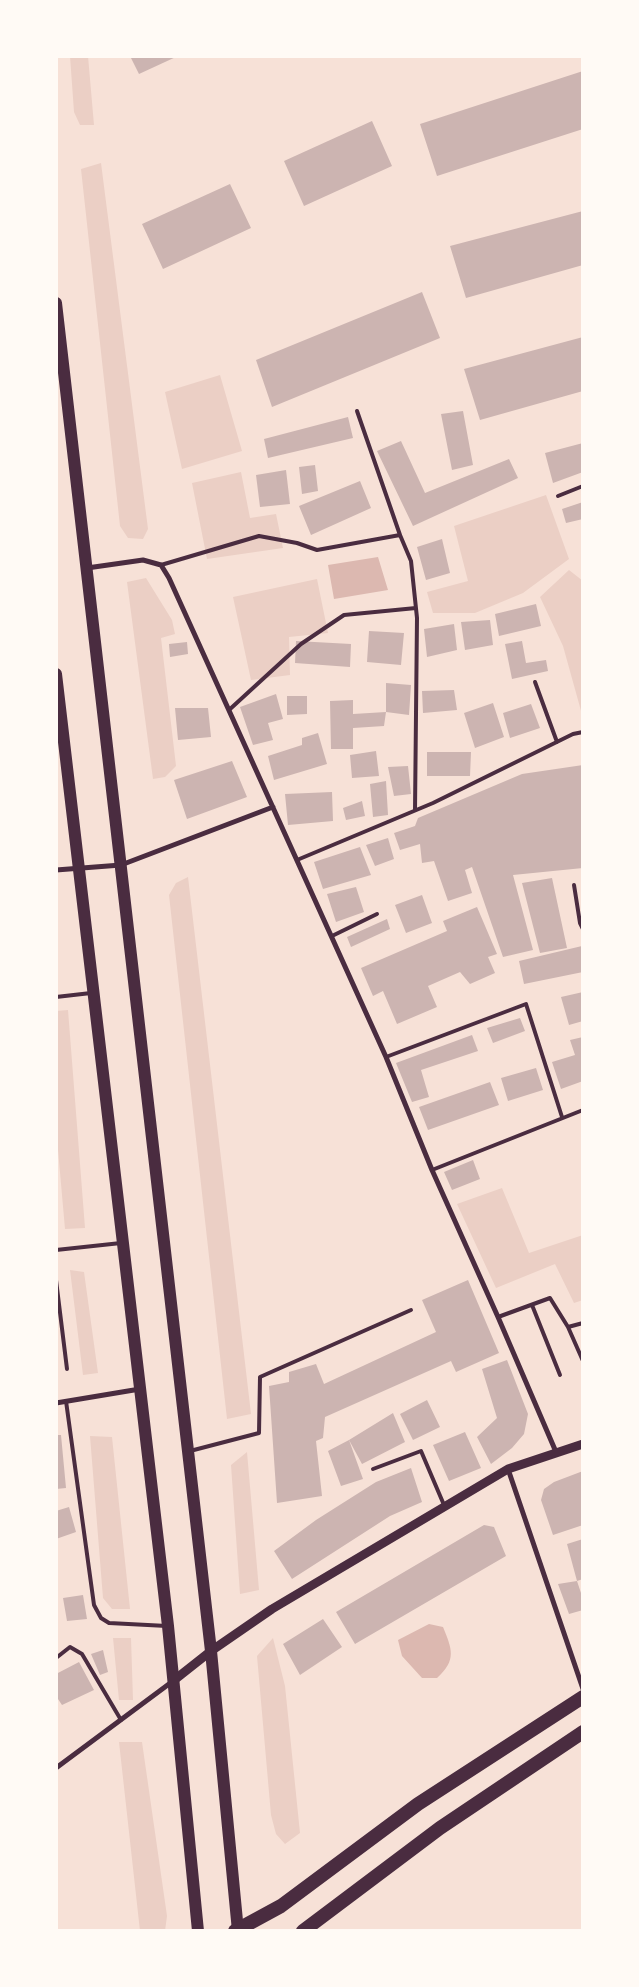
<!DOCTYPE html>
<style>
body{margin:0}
#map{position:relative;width:639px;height:1987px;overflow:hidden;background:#f7e1d7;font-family:Bitter,serif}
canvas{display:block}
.frame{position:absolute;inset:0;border:58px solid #fffaf5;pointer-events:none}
</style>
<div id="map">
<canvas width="639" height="1987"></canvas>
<div class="frame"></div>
</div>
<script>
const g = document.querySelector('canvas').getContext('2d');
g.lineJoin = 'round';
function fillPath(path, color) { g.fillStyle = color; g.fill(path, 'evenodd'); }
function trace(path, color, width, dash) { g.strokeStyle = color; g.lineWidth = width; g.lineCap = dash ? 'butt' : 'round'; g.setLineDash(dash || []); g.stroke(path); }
fillPath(new Path2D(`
 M 70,56 L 88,56 L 94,125 L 80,125 L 74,112 Z
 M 101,163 L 148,529 L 143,539 L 128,538 L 120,526 L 81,169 Z
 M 220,375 L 242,451 L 182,469 L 165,392 Z
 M 241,472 L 250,518 L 276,514 L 283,548 L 207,559 L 192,483 Z
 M 546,495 L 569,559 L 523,593 L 475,613 L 433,613 L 427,592 L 468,581 L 454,526 Z
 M 569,570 L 583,581 L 583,718 L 563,646 L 540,597 Z
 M 146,578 L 172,620 L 175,634 L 161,638 L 176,766 L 165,777 L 153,779 L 127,582 Z
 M 317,579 L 328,633 L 289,637 L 290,675 L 251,680 L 233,597 Z
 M 188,877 L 251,1414 L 227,1419 L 169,895 L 176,883 Z
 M 68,1010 L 85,1228 L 65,1229 L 56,1127 L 56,1011 Z
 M 502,1188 L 529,1253 L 583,1235 L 583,1300 L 574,1303 L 555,1264 L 496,1288 L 457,1204 Z
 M 70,1270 L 84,1272 L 98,1373 L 83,1375 Z
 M 90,1436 L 112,1437 L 130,1609 L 112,1609 L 103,1598 Z
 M 247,1452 L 259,1590 L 240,1594 L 231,1465 Z
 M 113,1638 L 131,1638 L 133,1700 L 119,1700 Z
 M 273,1638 L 285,1686 L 300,1833 L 285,1844 L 276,1834 L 271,1815 L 257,1656 Z
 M 119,1742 L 142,1742 L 167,1916 L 165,1931 L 140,1931 Z`), '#ebcfc5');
fillPath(new Path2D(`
 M 378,557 L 388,590 L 334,599 L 328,565 Z
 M 429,1624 L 443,1627 C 452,1649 457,1660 437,1678 L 422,1678 L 402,1656 L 398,1640 Z`), '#dcb8b0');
fillPath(new Path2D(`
 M 130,56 L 178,56 L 139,74 Z
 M 583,71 L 583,129 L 437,176 L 420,124 Z
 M 372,121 L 392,166 L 304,206 L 284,161 Z
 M 230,184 L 251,228 L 163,269 L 142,224 Z
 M 583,211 L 583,265 L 466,298 L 450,246 Z
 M 422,292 L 440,338 L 272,407 L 256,360 Z
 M 583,337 L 583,391 L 480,420 L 464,369 Z
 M 463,411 L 473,465 L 452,470 L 441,414 Z
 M 348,417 L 353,438 L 268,458 L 264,439 Z
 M 401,441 L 425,493 L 509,459 L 518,478 L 413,526 L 377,451 Z
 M 583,443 L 583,472 L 553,483 L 545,453 Z
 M 315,465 L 318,491 L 302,494 L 299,467 Z
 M 286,470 L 290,504 L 260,507 L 256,475 Z
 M 360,481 L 371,508 L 311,535 L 299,506 Z
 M 583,502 L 583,519 L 566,523 L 562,509 Z
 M 442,539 L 450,573 L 426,580 L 417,547 Z
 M 536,604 L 541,626 L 499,636 L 495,614 Z
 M 490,620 L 493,645 L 465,650 L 461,622 Z
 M 454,624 L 457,650 L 427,657 L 424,629 Z
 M 369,631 L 404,633 L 401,665 L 367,662 Z
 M 296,641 L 351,644 L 350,667 L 295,663 Z
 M 522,641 L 526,663 L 546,660 L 548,671 L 512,679 L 505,644 Z
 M 187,642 L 188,654 L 170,657 L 169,644 Z
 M 386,683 L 411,685 L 409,715 L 386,712 Z
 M 454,690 L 457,710 L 423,713 L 422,691 Z
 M 276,694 L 283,719 L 268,723 L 273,740 L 253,745 L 240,707 Z
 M 287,696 L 307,696 L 307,714 L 287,715 Z
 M 353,700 L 353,714 L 386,712 L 384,726 L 353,728 L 353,749 L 331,749 L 330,701 Z
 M 493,703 L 504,737 L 475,748 L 464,713 Z
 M 531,704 L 540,728 L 510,738 L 503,713 Z
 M 175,708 L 208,708 L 211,737 L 178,740 Z
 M 318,733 L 327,764 L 274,780 L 268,756 L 302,745 L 302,738 Z
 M 376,751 L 379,776 L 352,778 L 350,755 Z
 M 427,752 L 471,752 L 470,776 L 427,776 Z
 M 232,761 L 247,797 L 187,819 L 174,780 Z
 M 583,765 L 583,868 L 513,875 L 533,950 L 503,957 L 472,867 L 465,870 L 472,893 L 448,901 L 434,861 L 422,863 L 420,844 L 400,850 L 394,833 L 415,826 L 418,818 L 522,774 Z
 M 408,766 L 411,794 L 394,796 L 388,767 Z
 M 386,781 L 388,815 L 373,817 L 370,784 Z
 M 332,792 L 333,821 L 288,825 L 285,794 Z
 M 362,801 L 365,816 L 346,820 L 343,808 Z
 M 388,838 L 394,859 L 375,866 L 366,845 Z
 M 360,847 L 371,875 L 323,889 L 314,862 Z
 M 552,878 L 567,948 L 540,953 L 522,883 Z
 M 356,887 L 364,912 L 336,922 L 327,894 Z
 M 422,895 L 432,923 L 406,933 L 395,905 Z
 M 477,907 L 497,954 L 488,957 L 495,973 L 470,984 L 460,972 L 428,986 L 437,1007 L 397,1024 L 383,991 L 373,996 L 361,968 L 447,931 L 443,921 Z
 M 387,919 L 390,929 L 351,947 L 347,937 Z
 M 582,946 L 583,972 L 524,984 L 519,961 Z
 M 583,992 L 583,1021 L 569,1025 L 561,997 Z
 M 520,1018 L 525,1031 L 493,1043 L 487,1028 Z
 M 472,1035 L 478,1051 L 421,1070 L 429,1097 L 412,1102 L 396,1063 Z
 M 583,1037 L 583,1081 L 561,1089 L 552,1062 L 575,1055 L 570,1040 Z
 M 536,1068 L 543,1090 L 508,1101 L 501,1078 Z
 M 490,1082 L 499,1105 L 428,1130 L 419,1107 Z
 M 473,1160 L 480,1179 L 452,1190 L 444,1172 Z
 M 468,1280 L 499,1353 L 456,1372 L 451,1361 L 325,1417 L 323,1438 L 316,1441 L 322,1496 L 277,1503 L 269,1386 L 289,1382 L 289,1372 L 316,1364 L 324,1384 L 436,1332 L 422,1300 Z
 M 507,1360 L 528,1414 L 524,1434 L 512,1448 L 491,1464 L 477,1437 L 497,1418 L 482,1369 Z
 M 427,1400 L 440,1427 L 413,1440 L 400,1414 Z
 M 393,1413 L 405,1442 L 362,1464 L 349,1440 Z
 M 465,1432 L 481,1468 L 449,1481 L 433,1445 Z
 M 56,1435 L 61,1435 L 66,1488 L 56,1489 Z
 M 349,1440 L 363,1479 L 341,1486 L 328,1451 Z
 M 411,1468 L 422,1502 L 390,1516 L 292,1579 L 274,1551 L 316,1520 L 376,1482 Z
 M 583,1471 L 583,1525 L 553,1535 L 541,1500 L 544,1489 L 554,1482 Z
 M 69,1507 L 76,1532 L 56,1539 L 56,1511 Z
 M 484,1525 L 494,1527 L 506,1556 L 355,1644 L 336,1612 Z
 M 583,1539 L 583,1579 L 577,1581 L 567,1544 Z
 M 577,1581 L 583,1599 L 583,1610 L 569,1614 L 558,1584 Z
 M 83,1595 L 87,1619 L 67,1621 L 63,1598 Z
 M 323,1619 L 342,1647 L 300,1675 L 283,1644 Z
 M 103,1650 L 108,1672 L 100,1675 L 91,1654 Z
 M 79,1662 L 94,1690 L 62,1705 L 56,1696 L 56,1674 Z`), '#ccb4b1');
trace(new Path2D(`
 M 357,411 L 400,535
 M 558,496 L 583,486
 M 161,565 L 259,536 L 297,543 L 317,550 L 400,535 L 411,561 L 417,618 L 415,810
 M 535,682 L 557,742
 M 229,710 L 301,644 L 344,615 L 416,608
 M 297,860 L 433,803 L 573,734 L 583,732
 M 574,885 L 580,923 L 583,929
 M 332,936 L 377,914
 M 56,997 L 91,993
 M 386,1057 L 526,1004 L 562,1117
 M 432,1170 L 583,1110
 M 56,1250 L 121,1243
 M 56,1280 L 67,1369
 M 532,1305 L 560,1375
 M 498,1317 L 550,1298 L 568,1327 L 583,1323
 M 568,1327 L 583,1361
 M 66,1401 L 94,1605 L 101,1618 L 109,1623 L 167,1626
 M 190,1451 L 259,1433 L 260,1377 L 411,1310
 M 373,1469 L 421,1451 L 444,1505
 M 56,1658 L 70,1647 L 82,1654 L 121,1720`), '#4a2c40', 4);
trace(new Path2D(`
 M 87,568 L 143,560 L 161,565 L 169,578 L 386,1057 L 432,1170 L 498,1317 L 556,1452
 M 56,870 L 121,865 L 273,807
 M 56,1403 L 140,1389
 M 508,1469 L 583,1689
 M 56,1768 L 173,1681`), '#4a2c40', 5);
trace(new Path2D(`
 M 173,1681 L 211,1651 L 272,1609 L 508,1469 L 583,1444`), '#4a2c40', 9);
trace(new Path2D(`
 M 56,303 L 211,1651 L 238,1931
 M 56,674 L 168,1626 L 198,1931`), '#4a2c40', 12);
trace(new Path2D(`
 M 235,1931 L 281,1906 L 418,1804 L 583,1697
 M 303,1931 L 440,1828 L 583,1732`), '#4a2c40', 14);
</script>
